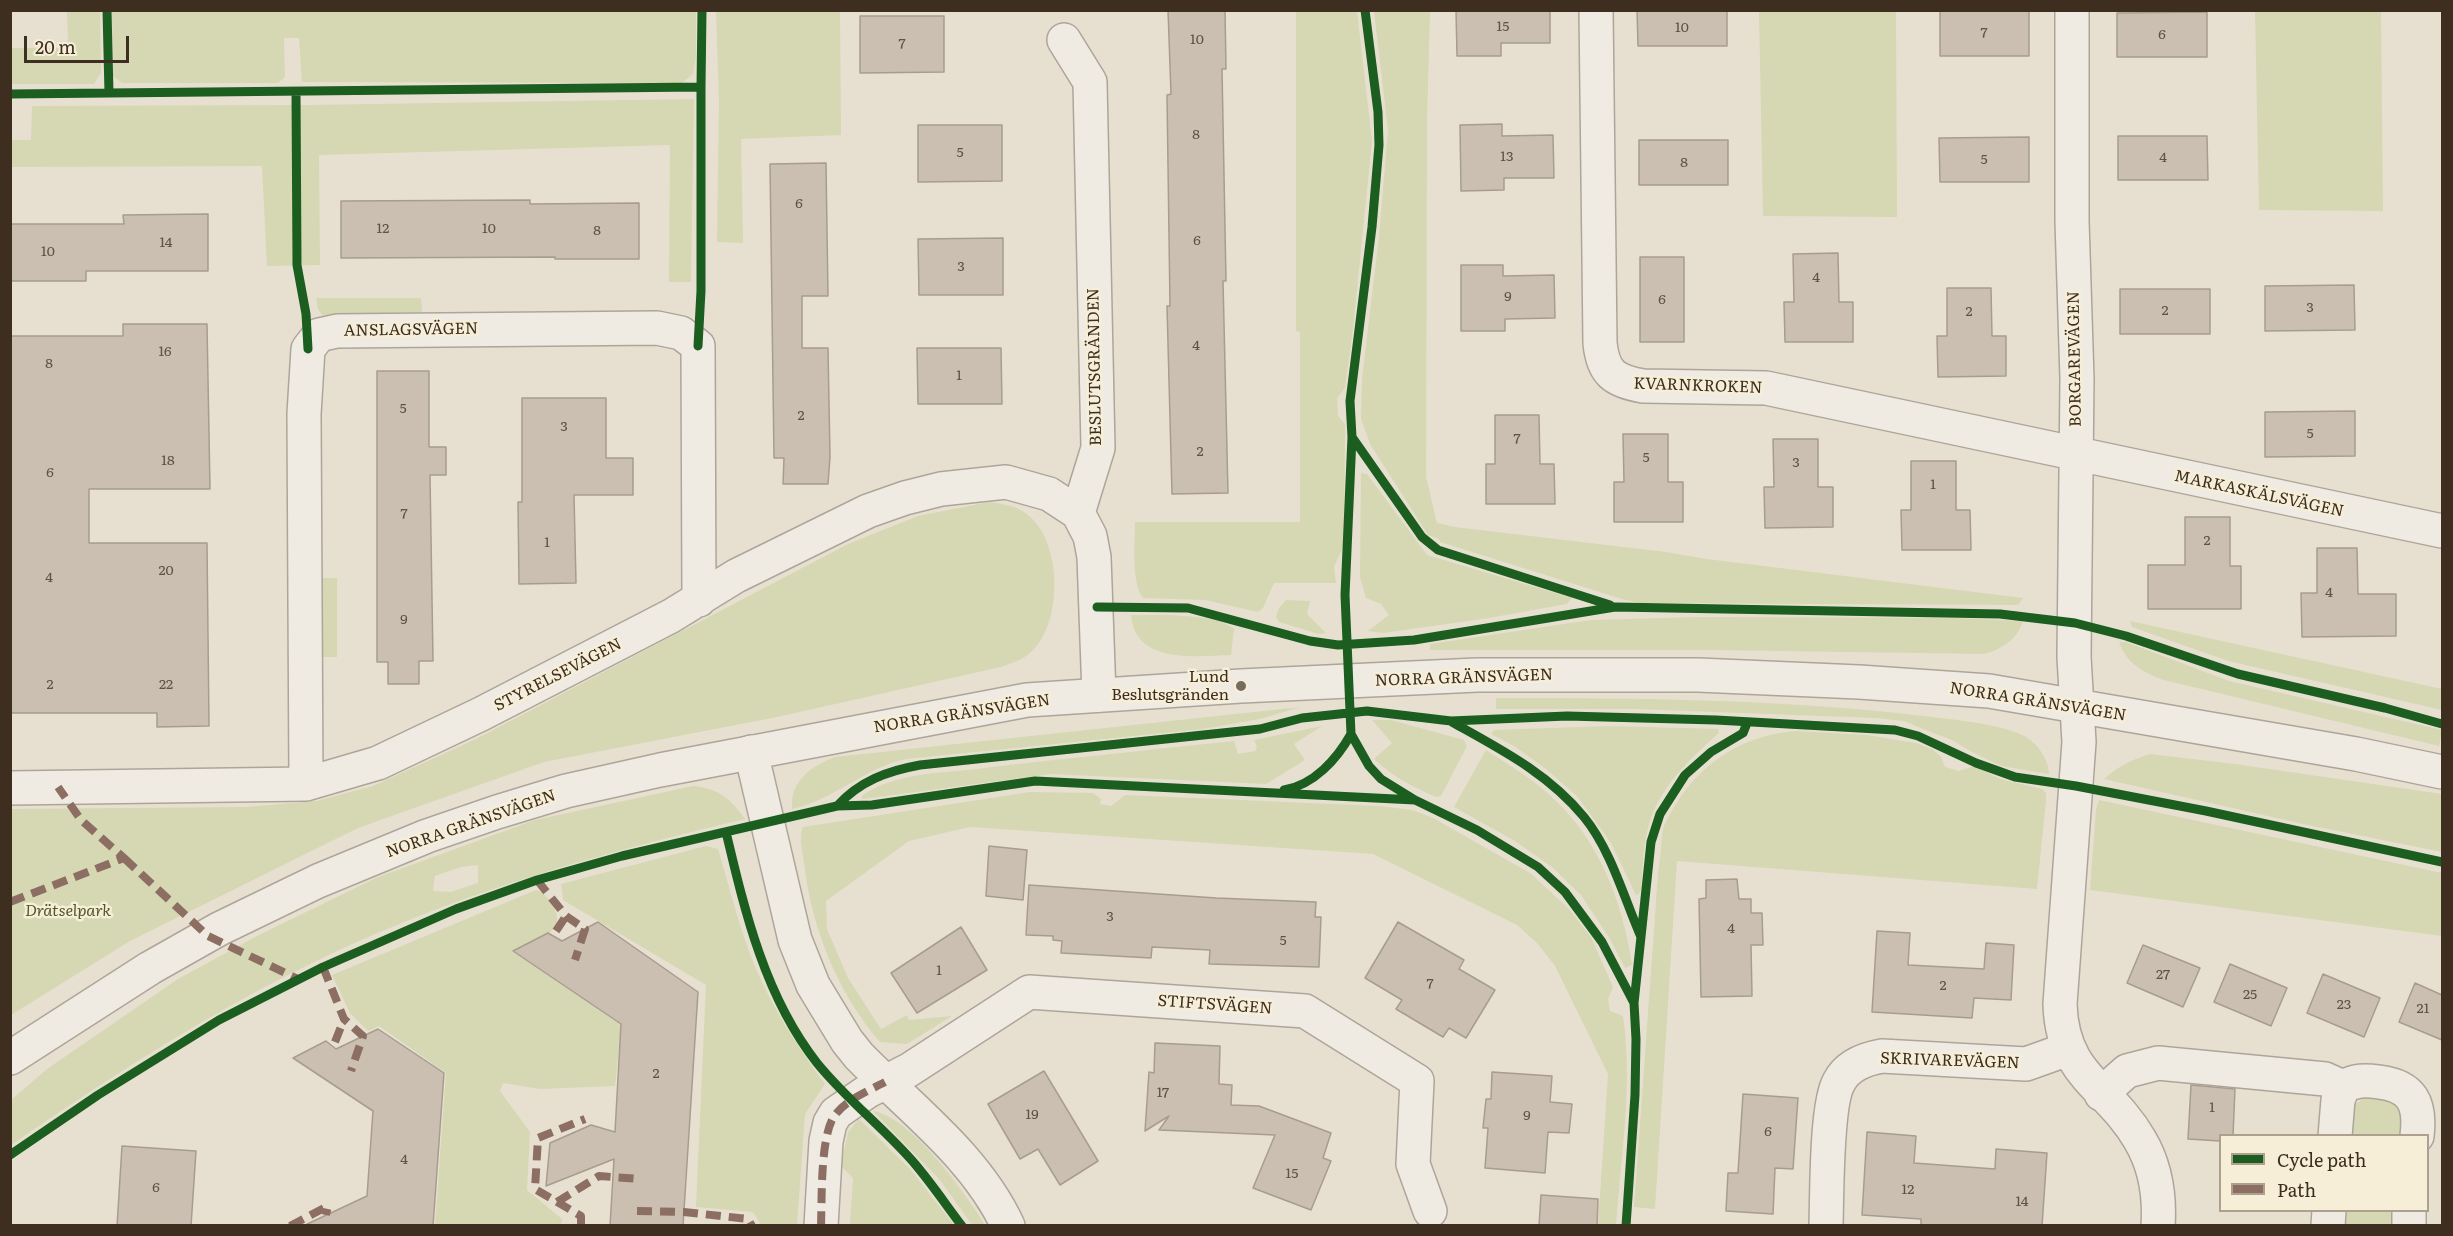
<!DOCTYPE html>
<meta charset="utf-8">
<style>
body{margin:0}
#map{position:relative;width:2453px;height:1236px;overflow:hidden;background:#e7e0d1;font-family:Literata,serif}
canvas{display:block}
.frame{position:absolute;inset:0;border:12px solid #3d2e20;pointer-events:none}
.legend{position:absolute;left:2219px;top:1134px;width:210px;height:78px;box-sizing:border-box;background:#f7eed8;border:2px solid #ada18e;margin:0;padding:8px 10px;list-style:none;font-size:18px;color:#3d2e20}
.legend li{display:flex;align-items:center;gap:12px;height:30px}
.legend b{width:30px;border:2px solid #ada18e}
.scale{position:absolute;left:24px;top:36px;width:105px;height:27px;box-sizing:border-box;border:3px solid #3d2e20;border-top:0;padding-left:8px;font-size:18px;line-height:21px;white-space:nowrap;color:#3d2e20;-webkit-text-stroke:4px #f7eed8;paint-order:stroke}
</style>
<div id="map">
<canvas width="2453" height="1236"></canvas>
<div class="frame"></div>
<ul class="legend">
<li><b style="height:8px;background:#1b5e20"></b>Cycle path</li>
<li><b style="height:8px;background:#8d6e63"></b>Path</li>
</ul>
<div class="scale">20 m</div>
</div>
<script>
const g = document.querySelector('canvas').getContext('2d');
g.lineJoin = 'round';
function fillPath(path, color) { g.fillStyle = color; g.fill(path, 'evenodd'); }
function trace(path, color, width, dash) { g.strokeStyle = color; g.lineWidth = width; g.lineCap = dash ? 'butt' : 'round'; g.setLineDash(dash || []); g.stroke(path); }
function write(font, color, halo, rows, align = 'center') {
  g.font = font + ' Literata,serif'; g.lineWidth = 5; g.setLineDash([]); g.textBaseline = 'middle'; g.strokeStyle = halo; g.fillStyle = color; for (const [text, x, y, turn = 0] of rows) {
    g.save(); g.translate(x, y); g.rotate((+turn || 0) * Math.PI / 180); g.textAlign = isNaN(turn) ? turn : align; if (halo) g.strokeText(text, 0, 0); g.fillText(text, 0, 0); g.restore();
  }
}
fillPath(new Path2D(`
 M 67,11 L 100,11 L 101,73 L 94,84 L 11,84 L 11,48 L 68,48 Z
 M 112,11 L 696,11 L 696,56 L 693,74 L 682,83 L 302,82 L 299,38 L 284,38 L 285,77 L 278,83 L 122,83 L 113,76 Z
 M 716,11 L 840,11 L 841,135 L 741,139 L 743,243 L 717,242 L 719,102 Z
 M 1296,11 L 1357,11 L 1372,141 L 1353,329 L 1345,388 L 1337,398 L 1338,416 L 1345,424 L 1344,545 L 1334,567 L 1336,583 L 1274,583 L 1263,608 L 1258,612 L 1205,600 L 1143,598 C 1131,583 1135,542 1135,522 L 1300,522 L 1300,332 L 1296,331 Z
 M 1374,11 L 1430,11 L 1427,122 L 1426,477 L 1437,523 L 1455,527 L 1666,552 L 1707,559 L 2023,598 L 2018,605 L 1640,603 L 1622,599 L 1440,542 L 1439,539 L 1428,535 L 1370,444 L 1361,419 L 1362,379 L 1379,236 L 1388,130 Z
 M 1759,11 L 1896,11 L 1897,217 L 1763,216 Z
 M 2255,11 L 2381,11 L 2383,211 L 2259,210 Z
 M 694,99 L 691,282 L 669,282 L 670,145 L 319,155 L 320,265 L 267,266 L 262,166 L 11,167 L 11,140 L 31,140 L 32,106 L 308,105 Z
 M 316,298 L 421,298 L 422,312 L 322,315 L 318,309 Z
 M 1361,473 L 1367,474 L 1427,555 L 1572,598 L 1567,604 L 1489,618 L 1383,633 L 1368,631 L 1389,615 L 1381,604 L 1366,598 L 1360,577 Z
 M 989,502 C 1001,504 1014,505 1024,512 C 1063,537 1064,624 1030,653 C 1022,660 1011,663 1001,667 L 777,717 L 544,762 L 358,828 L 130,941 L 11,1015 L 11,809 L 246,807 L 316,801 L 373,786 L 476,739 L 848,544 L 918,516 Z
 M 318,578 L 337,578 L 337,657 L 319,657 Z
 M 1286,600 L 1310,601 L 1307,614 L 1326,633 L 1319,634 L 1279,622 L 1276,617 L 1279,608 Z
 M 1171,615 C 1192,617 1216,616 1234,629 L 1231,655 C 1197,656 1135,665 1131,615 Z
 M 1699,617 L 1952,618 L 2023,621 C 2017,640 2002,649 1984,654 L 1712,650 L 1430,650 L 1430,644 L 1591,620 Z
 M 2130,621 L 2442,689 L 2442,710 L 2228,661 L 2132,627 Z
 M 2119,642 L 2126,642 L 2229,681 L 2442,730 L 2439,746 L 2164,680 C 2144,673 2126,663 2119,642 Z
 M 1496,698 C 1633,698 1770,699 1906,714 C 1937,718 1995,722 2022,735 C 2036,741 2049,759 2049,774 L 2001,766 L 1970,751 L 1952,740 L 1923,729 L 1904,721 L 1876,718 L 1634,709 L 1496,709 Z
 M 1301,707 L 1260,719 L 1203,729 L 906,759 C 864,768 834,800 792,809 C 790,781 811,766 835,757 Z
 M 1372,720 L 1391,720 L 1464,740 L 1467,746 L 1441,796 L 1436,797 C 1411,786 1395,778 1374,759 L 1392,743 Z
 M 1322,726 L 1294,744 L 1305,760 L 1266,784 L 1051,774 L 863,799 L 861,797 C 891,772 947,773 984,768 C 1067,758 1151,750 1234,741 L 1238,754 L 1255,751 L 1257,747 L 1254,740 Z
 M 1610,726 L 1718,729 L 1719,733 C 1693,756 1665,782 1652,815 C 1643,839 1643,865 1641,889 L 1639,894 L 1636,895 L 1611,843 L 1577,796 L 1546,769 L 1514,746 L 1491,734 L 1494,730 Z
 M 1797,731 L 1867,735 L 1916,743 L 1932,749 L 1941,757 L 1945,767 L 1959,771 L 1974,766 L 2000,779 L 2042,789 L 2046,793 L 2046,801 L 2037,889 L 1677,861 L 1655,1209 L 1634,1207 C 1641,1115 1647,1023 1654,930 C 1656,903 1657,876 1661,849 C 1662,842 1661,833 1664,826 C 1690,770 1736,735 1797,731 Z
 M 1486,750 C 1504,762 1523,773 1539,786 C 1595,830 1622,896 1632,965 L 1625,968 L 1610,939 L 1581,895 L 1552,867 L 1515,841 L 1454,807 Z
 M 2150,754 L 2235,764 L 2442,794 L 2442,852 L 2303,824 L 2104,779 C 2118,766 2132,760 2150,754 Z
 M 693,786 C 718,788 731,799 745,819 C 589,856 440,898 296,971 C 196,1021 103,1082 11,1145 L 11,1100 L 47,1069 L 178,979 L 259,935 L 378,877 L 535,820 ZM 478,865 L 478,883 L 451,892 L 433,891 L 435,876 L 461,867 Z
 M 1030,792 L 1093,793 L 1101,799 L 1100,804 L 1111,806 L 1125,795 L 1379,806 L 1412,810 L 1433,818 L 1530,873 L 1569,909 L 1591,937 L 1613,987 L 1608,999 L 1610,1011 L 1623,1016 C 1633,1087 1621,1155 1616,1225 L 1598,1225 L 1608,1074 L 1555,966 L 1537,943 L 1517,925 L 1373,854 L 970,827 L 909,841 L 826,901 L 827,929 L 848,978 L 881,1029 L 907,1015 L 909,1020 L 952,1016 L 907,1044 L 880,1042 C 837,992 812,929 804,863 C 803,852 798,838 803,827 Z
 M 2099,800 L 2442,873 L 2442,936 L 2090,890 L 2096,809 Z
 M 706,846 L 718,849 C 730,889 740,931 756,969 C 774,1010 798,1048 825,1084 L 805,1114 L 797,1225 L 761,1225 L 753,1212 L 696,1207 L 706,985 L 563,900 L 561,884 Z
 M 536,890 C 544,892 549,899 553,906 C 570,935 531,940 512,951 L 621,1025 L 615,1086 L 540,1089 L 503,1083 L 500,1091 L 530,1132 L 527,1190 L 562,1219 L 561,1225 L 435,1225 L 446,1073 L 379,1026 L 368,1031 L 350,1013 L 332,975 Z
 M 2373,1096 C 2401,1103 2402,1109 2403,1135 L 2348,1136 L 2354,1105 L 2364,1098 Z
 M 873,1111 C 911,1117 965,1192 985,1225 L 972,1225 L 940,1180 Z
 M 859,1119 L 910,1169 L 954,1225 L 850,1225 L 853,1178 L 841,1166 L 848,1132 Z
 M 2342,1211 L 2398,1211 L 2397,1225 L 2341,1226 Z`), '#d6d7b3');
const building = new Path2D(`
 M 1168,10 L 1225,10 L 1226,69 L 1222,69 L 1226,281 L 1223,281 L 1228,493 L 1172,494 L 1167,306 L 1170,306 L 1167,95 L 1171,94 Z
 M 1456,10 L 1550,10 L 1550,43 L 1501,43 L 1501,56 L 1457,56 Z
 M 1637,10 L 1727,10 L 1727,46 L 1638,46 Z
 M 1940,11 L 2029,11 L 2029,56 L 1940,56 Z
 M 2207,12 L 2207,57 L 2117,57 L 2117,13 Z
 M 860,16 L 944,16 L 944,72 L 860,73 Z
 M 1502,124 L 1502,136 L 1553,135 L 1554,178 L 1504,178 L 1504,190 L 1461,191 L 1460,125 Z
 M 918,125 L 1002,125 L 1002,181 L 918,182 Z
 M 2118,136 L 2207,136 L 2208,180 L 2118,180 Z
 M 2029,137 L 2029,182 L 1940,182 L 1939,138 Z
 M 1639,140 L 1728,140 L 1728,185 L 1639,185 Z
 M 826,163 L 828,296 L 802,296 L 802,348 L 828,348 L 830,457 L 828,484 L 783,484 L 784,458 L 774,458 L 770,164 Z
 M 530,200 L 530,204 L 639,203 L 639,259 L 555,259 L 555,257 L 341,258 L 341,201 Z
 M 208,214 L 208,271 L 86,271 L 86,281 L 10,281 L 10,224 L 124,224 L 123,215 Z
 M 1003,238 L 1003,295 L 919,295 L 918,239 Z
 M 1838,253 L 1839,302 L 1853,302 L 1853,342 L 1785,342 L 1784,302 L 1794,302 L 1793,254 Z
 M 1640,257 L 1684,257 L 1684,342 L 1640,342 Z
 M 1461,265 L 1503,265 L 1503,276 L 1554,275 L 1555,318 L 1505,319 L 1505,331 L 1461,331 Z
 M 2354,285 L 2355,330 L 2265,331 L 2265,286 Z
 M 1947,288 L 1991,288 L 1992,336 L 2006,336 L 2006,376 L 1938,377 L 1937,336 L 1947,336 Z
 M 2120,289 L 2210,289 L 2210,334 L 2120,334 Z
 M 123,324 L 207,324 L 210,489 L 89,489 L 89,543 L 207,543 L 209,726 L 157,727 L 157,713 L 10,713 L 10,336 L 123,336 Z
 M 917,348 L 1001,348 L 1002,404 L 918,404 Z
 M 377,371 L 429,371 L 429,447 L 446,447 L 446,475 L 430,475 L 433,661 L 419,661 L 419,684 L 388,684 L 388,662 L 377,662 Z
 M 522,398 L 606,398 L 606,458 L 633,458 L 633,495 L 574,495 L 576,583 L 519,584 L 518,502 L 522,502 Z
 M 2355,411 L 2355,456 L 2265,457 L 2265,412 Z
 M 1495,415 L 1539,415 L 1540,464 L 1554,464 L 1555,504 L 1486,504 L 1486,464 L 1495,464 Z
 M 1623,434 L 1668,434 L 1668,482 L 1683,482 L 1683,522 L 1614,522 L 1614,482 L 1624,482 Z
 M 1773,439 L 1818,439 L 1818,487 L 1833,487 L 1833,527 L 1765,528 L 1764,487 L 1774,487 Z
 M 1911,461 L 1956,461 L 1956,510 L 1970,510 L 1971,550 L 1902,550 L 1901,510 L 1911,510 Z
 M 2185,517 L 2230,517 L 2230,566 L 2241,566 L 2241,609 L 2148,609 L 2148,565 L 2185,565 Z
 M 2317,548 L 2357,548 L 2358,594 L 2396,594 L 2396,636 L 2302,637 L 2301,593 L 2317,593 Z
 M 989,846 L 1027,850 L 1023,900 L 986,896 Z
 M 1737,879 L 1739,899 L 1751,899 L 1751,913 L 1762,913 L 1763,945 L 1751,945 L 1752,996 L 1701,997 L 1699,899 L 1706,898 L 1706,880 Z
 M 1029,885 L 1216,898 L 1316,902 L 1315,917 L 1321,917 L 1319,967 L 1209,964 L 1210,950 L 1152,947 L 1151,958 L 1061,953 L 1062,941 L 1053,940 L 1053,936 L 1026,935 Z
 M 598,922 L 698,992 L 683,1226 L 610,1226 L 614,1159 L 546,1186 L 550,1143 L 591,1125 L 615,1132 L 621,1024 L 513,951 L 548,933 L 562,941 Z
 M 1398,922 L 1464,960 L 1459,969 L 1495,990 L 1466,1038 L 1449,1028 L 1443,1037 L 1396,1009 L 1402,1000 L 1365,978 Z
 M 961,927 L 987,970 L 917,1013 L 891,973 Z
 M 1877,931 L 1910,933 L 1908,965 L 1984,969 L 1986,943 L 2014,945 L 2011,1000 L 1974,998 L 1972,1018 L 1872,1012 Z
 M 2143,945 L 2200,968 L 2183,1007 L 2127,983 Z
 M 2230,964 L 2287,988 L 2271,1026 L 2214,1002 Z
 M 2323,974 L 2380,998 L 2364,1037 L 2307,1013 Z
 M 2415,983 L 2442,995 L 2442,1040 L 2399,1022 Z
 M 378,1029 L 444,1073 L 433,1226 L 303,1226 L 367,1196 L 373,1111 L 293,1058 L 326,1041 L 336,1049 Z
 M 1155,1043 L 1220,1046 L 1219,1084 L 1232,1085 L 1231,1105 L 1259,1106 L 1331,1133 L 1323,1158 L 1331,1161 L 1311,1210 L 1253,1188 L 1275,1135 L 1159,1130 L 1169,1116 L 1145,1131 L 1149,1072 L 1154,1073 Z
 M 1044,1071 L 1098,1161 L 1060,1185 L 1038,1149 L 1020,1159 L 988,1104 Z
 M 1492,1072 L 1552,1076 L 1550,1102 L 1572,1104 L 1569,1133 L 1548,1132 L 1545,1173 L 1485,1168 L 1488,1128 L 1483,1128 L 1486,1099 L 1491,1099 Z
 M 2191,1085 L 2235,1089 L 2233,1136 L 2220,1136 L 2220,1141 L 2188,1139 Z
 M 1743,1094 L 1798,1098 L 1793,1169 L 1775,1168 L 1773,1214 L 1726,1211 L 1728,1173 L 1738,1173 Z
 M 1867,1132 L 1916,1136 L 1914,1163 L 1995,1169 L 1996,1149 L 2047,1153 L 2042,1226 L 1921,1226 L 1921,1219 L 1862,1215 Z
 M 122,1146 L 196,1151 L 191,1226 L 117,1226 Z
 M 1541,1195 L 1598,1199 L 1597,1226 L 1539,1226 Z`);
fillPath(building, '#cbbfb2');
trace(building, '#a89c90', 1.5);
const minor = new Path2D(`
 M 1596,10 L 1600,343 C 1603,373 1614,381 1643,386 L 1766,388 L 2442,531
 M 2072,10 L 2072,221 L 2077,379 L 2074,657 L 2079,742 L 2060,1004 C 2062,1077 2109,1086 2140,1140 C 2156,1167 2160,1196 2158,1226
 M 1064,40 L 1090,82 L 1098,448 L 1078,513 L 1090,536 L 1094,557 L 1099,695
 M 751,752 L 795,940 L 813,985 L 847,1041 L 859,1056 C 911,1109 976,1157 1008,1226
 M 306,784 L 304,414 L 308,349 L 319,335 L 337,331 L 657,328 L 681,333 L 698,346 L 699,600
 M 10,788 L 306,784 L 378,763 L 481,714 L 671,616 L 736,576 L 868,511 L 905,498 L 941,489 L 1006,482 L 1049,494 L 1078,513
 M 2101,1094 L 2127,1071 L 2158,1063 L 2325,1079 L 2343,1087
 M 2335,1136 L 2338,1100 L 2343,1087 C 2355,1080 2365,1080 2379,1082 C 2412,1086 2421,1103 2417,1136
 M 821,1226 L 826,1141 L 830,1123 L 836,1113 L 868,1091 L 909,1070 L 1029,992 L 1305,1011 L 1417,1081 L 1413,1164 L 1430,1211
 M 1826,1226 C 1827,1195 1826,1104 1839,1082 C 1847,1066 1865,1059 1882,1056 L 2026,1064 L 2068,1049
 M 2328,1226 L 2329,1210
 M 2409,1226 L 2409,1210`);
const tertiary = new Path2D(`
 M 10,1058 L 150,968 L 219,929 L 318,881 L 427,836 L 497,812 L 566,791 L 660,770 L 1027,700 L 1241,686 L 1477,675 L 1698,675 L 1859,682 L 1989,691 L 2356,754 L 2442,772`);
trace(minor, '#ada599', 36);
trace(tertiary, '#ada599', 36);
trace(minor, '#efebe3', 33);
trace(tertiary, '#efebe3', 33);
trace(new Path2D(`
 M 124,858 L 208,936 L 298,979
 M 537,880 L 566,916 L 585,929 L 575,960
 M 10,902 L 124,858 L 81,820 L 58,787
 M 556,931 L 566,916
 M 323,967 L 344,1019 L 363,1036 L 351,1071
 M 335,1042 L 344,1019
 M 557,1202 L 599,1176 L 639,1179
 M 637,1211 L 684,1212 L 748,1219 L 752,1226
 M 290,1226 L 328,1206 L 326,1215
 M 581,1226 L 581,1216 L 535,1189 L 538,1138 L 585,1119
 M 821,1226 C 822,1199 820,1135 835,1115 C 846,1100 868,1091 885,1082`), '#8d6e63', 8, [15, 8]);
trace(new Path2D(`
 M 107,10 L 109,93
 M 1365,10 L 1378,112 L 1379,145 L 1372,227 L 1350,401 L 1352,437 L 1345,595 L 1351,734 L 1369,766 L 1381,779 L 1415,800 L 1477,830 L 1538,867 L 1565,892 L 1602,942 L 1634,1003 L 1636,1039 L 1635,1095 L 1626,1226
 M 296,92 L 297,265 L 306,314 L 308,349
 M 10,94 L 701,87 L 702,10
 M 698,346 L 701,291 L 701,87
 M 1352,437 L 1422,537 L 1438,550 L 1610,605
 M 1097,607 L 1188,608 L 1310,641 L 1338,645 L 1414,640 L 1615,607 L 2000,614 L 2075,623 L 2126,636 L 2238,674 L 2385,708 L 2442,724
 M 1452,722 C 1500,749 1548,773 1584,817 C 1611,850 1624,898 1641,937
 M 1284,790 C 1314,785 1337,759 1351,734
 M 837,806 C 860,781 887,771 920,765 L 1260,729 L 1302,718 L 1367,711 L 1451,721 L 1567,716 L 1716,720 L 1895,730 L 1918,736 L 1976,763 L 2015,777 L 2076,786 L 2206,811 L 2442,862
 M 726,832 C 745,912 765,997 817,1063 C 847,1100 885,1129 915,1164 C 932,1184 946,1205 962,1226
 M 1634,1003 L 1651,842 L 1660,814 L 1685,775 L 1711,752 L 1743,733 L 1747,723
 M 10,1155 L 98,1095 L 219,1020 L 323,967 L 456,909 L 537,880 L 622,856 L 837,806 L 872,805 L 1035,781 L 1415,800`), '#1b5e20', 9);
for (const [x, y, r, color] of [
 [1241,686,6,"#786c5e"]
]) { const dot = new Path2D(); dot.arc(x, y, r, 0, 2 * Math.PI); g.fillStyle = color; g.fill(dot); trace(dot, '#f7eed8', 2); }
write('14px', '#605244', null, [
 ["15",1503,27],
 ["10",1682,28],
 ["7",1984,33],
 ["6",2162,35],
 ["10",1197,40],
 ["7",902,44],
 ["8",1196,135],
 ["5",960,153],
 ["13",1507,157],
 ["4",2163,158],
 ["5",1984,160],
 ["8",1684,163],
 ["6",799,204],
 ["12",383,229],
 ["10",489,229],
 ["8",597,231],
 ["6",1197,241],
 ["14",166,243],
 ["10",48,252],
 ["3",961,267],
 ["4",1816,278],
 ["9",1508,297],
 ["6",1662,300],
 ["3",2310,308],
 ["2",2165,311],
 ["2",1969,312],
 ["4",1196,346],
 ["16",165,352],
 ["8",49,364],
 ["1",959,376],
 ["5",403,409],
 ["2",801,416],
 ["3",564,427],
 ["5",2310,434],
 ["7",1517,439],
 ["2",1200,452],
 ["5",1646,458],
 ["18",168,461],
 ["3",1796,463],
 ["6",50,473],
 ["1",1933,485],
 ["7",404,514],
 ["2",2207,541],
 ["1",547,543],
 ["20",166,571],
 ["4",49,578],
 ["4",2329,593],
 ["9",404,620],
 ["2",50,685],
 ["22",166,685],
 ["3",1110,917],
 ["4",1731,929],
 ["5",1283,941],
 ["1",939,971],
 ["27",2163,975],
 ["7",1430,984],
 ["2",1943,986],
 ["25",2250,995],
 ["23",2344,1005],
 ["21",2423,1009],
 ["2",656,1074],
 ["17",1163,1093],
 ["1",2212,1108],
 ["19",1032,1115],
 ["9",1527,1116],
 ["6",1768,1132],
 ["4",404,1160],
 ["15",1292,1174],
 ["6",156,1188],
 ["12",1908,1190],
 ["14",2022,1202]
]);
write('16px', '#3d2e20', '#f7eed8', [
 ["ANSLAGSVÄGEN",411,330,-1],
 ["BORGAREVÄGEN",2075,359,-91],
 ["BESLUTSGRÄNDEN",1095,367,-91],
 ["KVARNKROKEN",1698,386,2],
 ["MARKASKÄLSVÄGEN",2259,494,12],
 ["STYRELSEVÄGEN",558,675,-27],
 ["NORRA GRÄNSVÄGEN",1464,678,-2],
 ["NORRA GRÄNSVÄGEN",2038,702,9],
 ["NORRA GRÄNSVÄGEN",962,714,-9],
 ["NORRA GRÄNSVÄGEN",471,824,-19],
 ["STIFTSVÄGEN",1215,1005,4],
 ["SKRIVAREVÄGEN",1950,1061,2]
]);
write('16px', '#3d2e20', '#f7eed8', [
 ["Lund",1229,677],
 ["Beslutsgränden",1229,695]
], 'right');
write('italic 16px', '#4d5a26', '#f7eed8', [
 ["Drätselpark",68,911]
]);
</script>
